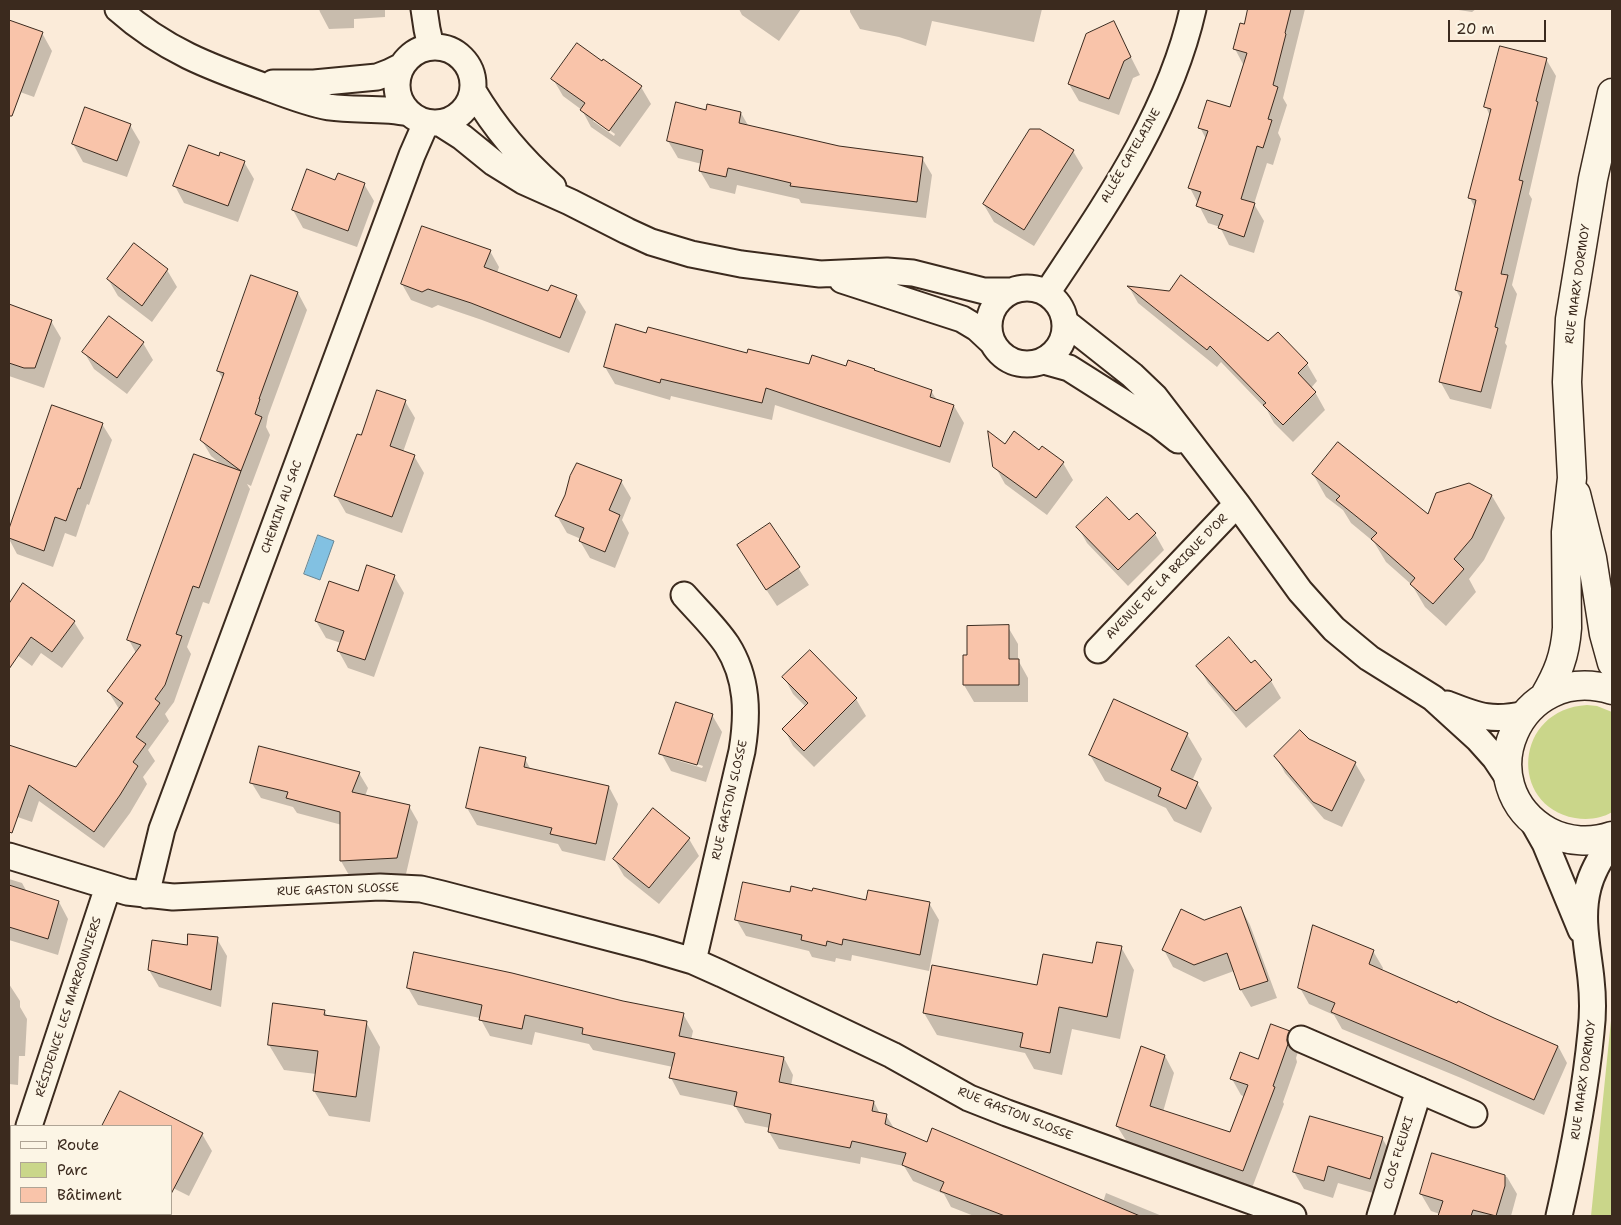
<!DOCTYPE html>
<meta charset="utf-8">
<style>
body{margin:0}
#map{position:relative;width:1621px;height:1225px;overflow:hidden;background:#fbebd9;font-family:"Shantell Sans",sans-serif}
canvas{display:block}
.frame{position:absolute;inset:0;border:10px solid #3b2a1e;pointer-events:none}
.legend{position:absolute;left:10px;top:1125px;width:162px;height:90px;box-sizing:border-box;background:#fcf5e5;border:1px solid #afa495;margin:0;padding:6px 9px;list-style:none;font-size:15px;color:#3b2a1e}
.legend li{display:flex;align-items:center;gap:10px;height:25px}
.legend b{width:25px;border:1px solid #afa495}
.scale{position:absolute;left:1448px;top:20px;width:98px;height:22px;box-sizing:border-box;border:2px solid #3b2a1e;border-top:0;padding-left:6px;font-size:15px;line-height:18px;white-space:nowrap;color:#3b2a1e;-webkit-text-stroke:4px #fcf5e5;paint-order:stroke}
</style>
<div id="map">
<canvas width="1621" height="1225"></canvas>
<div class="frame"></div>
<ul class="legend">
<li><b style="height:6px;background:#fcf5e5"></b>Route</li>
<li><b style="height:14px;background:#cad68a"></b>Parc</li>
<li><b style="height:14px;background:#f9c4aa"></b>Bâtiment</li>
</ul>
<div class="scale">20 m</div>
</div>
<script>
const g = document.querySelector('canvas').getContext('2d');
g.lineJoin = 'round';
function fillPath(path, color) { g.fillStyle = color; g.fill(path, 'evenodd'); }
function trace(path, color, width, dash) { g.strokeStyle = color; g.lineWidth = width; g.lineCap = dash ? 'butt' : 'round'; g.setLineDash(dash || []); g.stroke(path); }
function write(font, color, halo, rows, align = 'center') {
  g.font = font + ' "Shantell Sans",sans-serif'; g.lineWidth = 4.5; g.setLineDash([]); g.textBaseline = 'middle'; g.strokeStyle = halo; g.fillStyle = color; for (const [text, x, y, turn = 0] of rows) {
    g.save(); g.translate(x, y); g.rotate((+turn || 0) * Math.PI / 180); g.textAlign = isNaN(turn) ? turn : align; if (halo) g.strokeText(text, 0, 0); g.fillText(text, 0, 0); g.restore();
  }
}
fillPath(new Path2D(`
 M 1587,705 L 1597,706 L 1612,712 L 1612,812 C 1601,819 1587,820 1575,818 C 1508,806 1514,709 1587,705 Z
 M 1612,1011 L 1612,1216 L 1591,1216 Z`), '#cad68a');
const water = new Path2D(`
 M 318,535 L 334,541 L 320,580 L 304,574 Z`);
fillPath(water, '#82c1e2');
trace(water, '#668594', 1);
fillPath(new Path2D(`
 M 319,9 L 385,9 L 385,17 L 354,19 L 354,28 L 329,29 L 320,12 Z
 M 739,9 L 801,9 L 779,41 L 742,15 Z
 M 850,9 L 1042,9 L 1034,42 L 932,21 L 926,46 L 899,37 L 860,29 L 850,12 Z
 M 1249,9 L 1305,9 L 1283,98 L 1287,105 L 1278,133 L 1281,139 L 1273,165 L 1267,163 L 1254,204 L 1264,221 L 1254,253 L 1229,245 L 1220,227 L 1208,223 L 1190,188 L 1206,139 L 1200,127 L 1231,109 L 1244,66 L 1235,49 L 1245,26 Z
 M 1452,9 L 1476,9 L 1472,12 Z
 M 9,21 L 42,33 L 52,51 L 34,97 L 9,88 Z
 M 1113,22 L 1140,75 L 1133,78 L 1119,115 L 1079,101 L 1069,84 Z
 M 1546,59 L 1556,76 L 1529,194 L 1532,199 L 1512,285 L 1517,294 L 1505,343 L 1507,346 L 1491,409 L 1450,399 L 1440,381 L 1461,299 L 1456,290 L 1475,208 L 1470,198 L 1490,116 L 1486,107 Z
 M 553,79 L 641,87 L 651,104 L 620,147 L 591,127 L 582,110 L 563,96 ZM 593,118 L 615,134 L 614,136 L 593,121 Z
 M 706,111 L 741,113 L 749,127 L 839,148 L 922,158 L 932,175 L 926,218 L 801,203 L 799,199 L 737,185 L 735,194 L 710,188 L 700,171 L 702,164 L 678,158 L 668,141 Z
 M 130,125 L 140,142 L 127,177 L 83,162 L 73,144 Z
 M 1040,130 L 1073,151 L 1083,168 L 1034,246 L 994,222 L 984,205 Z
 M 244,162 L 254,179 L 238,222 L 184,203 L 175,186 Z
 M 364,184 L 374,201 L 357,247 L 303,228 L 293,210 Z
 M 134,245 L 167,270 L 177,287 L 152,322 L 118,296 L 108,279 Z
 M 490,251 L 499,267 L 497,273 L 549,293 L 576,296 L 586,312 L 569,353 L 482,320 L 438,305 L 432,308 L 411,300 L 402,284 Z
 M 1129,287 L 1268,343 L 1278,334 L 1307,364 L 1317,381 L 1311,388 L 1315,392 L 1325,410 L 1293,442 L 1274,423 L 1267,410 L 1221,362 L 1217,367 L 1138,303 Z
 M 298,293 L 307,310 L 268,416 L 266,427 L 270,435 L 251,486 L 247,484 L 250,489 L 209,604 L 203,602 L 187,647 L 191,654 L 174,702 L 165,714 L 169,721 L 148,750 L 155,761 L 143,777 L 147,784 L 130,813 L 104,848 L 39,801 L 32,822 L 9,814 L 9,746 L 76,768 L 119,709 L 108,691 L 136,653 L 129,640 L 222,465 L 211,456 L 201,439 L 223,379 L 218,371 Z
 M 9,304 L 51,321 L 61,338 L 44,388 L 9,376 Z
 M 647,335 L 810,365 L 874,370 L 876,372 L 931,391 L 937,400 L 954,406 L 964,423 L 950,463 L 775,405 L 772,420 L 671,396 L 670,400 L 615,384 L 605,367 Z
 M 143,343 L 153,360 L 127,394 L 94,369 L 84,352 Z
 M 405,401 L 415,418 L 403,452 L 414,456 L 424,473 L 402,533 L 346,513 L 336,496 L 361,437 Z
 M 53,406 L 102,424 L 112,440 L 89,505 L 87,504 L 76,537 L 65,533 L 53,567 L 17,554 L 9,539 L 9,533 Z
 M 1005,446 L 1039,452 L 1063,463 L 1073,480 L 1047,515 L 1005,484 L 995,466 Z
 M 1313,474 L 1428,516 L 1492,496 L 1505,518 L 1484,560 L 1469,579 L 1476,592 L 1446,626 L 1425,607 L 1412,585 L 1386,562 L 1374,542 L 1351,523 L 1343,510 L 1326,497 Z
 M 621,481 L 631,498 L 622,520 L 629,533 L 615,568 L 590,558 L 580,541 L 581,539 L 567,533 L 557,516 Z
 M 770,524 L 809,585 L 777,606 L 748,562 Z
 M 1078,527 L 1155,534 L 1164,550 L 1128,586 L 1087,543 Z
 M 394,576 L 404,593 L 374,677 L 348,668 L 338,650 L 341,643 L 326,638 L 316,621 L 358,593 Z
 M 24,585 L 74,622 L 84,638 L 62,668 L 41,653 L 32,666 L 9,649 L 9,606 Z
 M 1008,627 L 1018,644 L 1018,660 L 1028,678 L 1028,702 L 974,702 L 964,685 L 968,656 Z
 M 1255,662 L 1271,681 L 1281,698 L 1246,728 L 1208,683 L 1198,666 L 1251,665 Z
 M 784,677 L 856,699 L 866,716 L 814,767 L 793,746 L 784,729 L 806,707 L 793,694 Z
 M 712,715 L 722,732 L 706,782 L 671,771 L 661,753 ZM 673,756 L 703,766 L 702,768 L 673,759 Z
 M 1187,734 L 1202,759 L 1192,781 L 1197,783 L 1212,808 L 1201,833 L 1174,821 L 1166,808 L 1105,781 L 1090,755 Z
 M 1308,740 L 1355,763 L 1365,780 L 1342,827 L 1324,819 L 1285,773 L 1276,756 Z
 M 525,759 L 531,770 L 609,787 L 618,804 L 605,861 L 562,851 L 558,844 L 477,825 L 467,808 Z
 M 359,773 L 368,788 L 365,796 L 409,806 L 418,822 L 406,874 L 350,877 L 341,861 L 342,825 L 297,813 L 293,807 L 261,798 L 251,782 Z
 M 689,839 L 699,856 L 659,904 L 624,876 L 614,859 Z
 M 9,879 L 22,883 L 27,892 L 59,902 L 68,919 L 58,955 L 9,940 Z
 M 813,892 L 867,902 L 929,903 L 939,920 L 929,971 L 852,955 L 851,961 L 836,958 L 835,962 L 812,957 L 809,951 L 746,936 L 736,919 L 791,894 Z
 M 1241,908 L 1250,925 L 1277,998 L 1251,1007 L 1241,990 L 1234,971 L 1204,982 L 1173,967 L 1164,950 L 1204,921 Z
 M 217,939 L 227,956 L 221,1007 L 159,987 L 149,970 L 188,946 Z
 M 1121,947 L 1134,970 L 1120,1039 L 1072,1029 L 1062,1075 L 1034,1069 L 1025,1053 L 937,1035 L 924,1013 L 1038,987 L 1093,965 Z
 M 1373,951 L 1383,968 L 1382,971 L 1558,1046 L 1567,1063 L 1544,1115 L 1461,1078 L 1342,1029 L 1334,1015 L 1309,1004 L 1300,988 Z
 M 9,984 L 20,1001 L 20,1007 L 27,1019 L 25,1056 L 19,1056 L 18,1085 L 9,1084 Z
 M 408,988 L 623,1002 L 683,1014 L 693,1031 L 691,1040 L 784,1058 L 793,1075 L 791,1086 L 874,1102 L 880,1114 L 886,1115 L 895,1130 L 927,1144 L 1103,1202 L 1106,1193 L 1162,1216 L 974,1216 L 951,1207 L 944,1194 L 913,1181 L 904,1166 L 861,1157 L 860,1164 L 779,1149 L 769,1132 L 770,1128 L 745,1123 L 735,1106 L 680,1095 L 671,1078 L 673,1067 L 593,1050 L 589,1044 L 535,1032 L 532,1045 L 490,1036 L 480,1018 L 418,1005 Z
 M 325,1012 L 328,1017 L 366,1022 L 380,1047 L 370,1122 L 329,1116 L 314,1091 L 316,1074 L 284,1070 L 269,1045 Z
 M 1289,1032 L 1299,1049 L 1296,1058 L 1297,1062 L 1283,1102 L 1284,1104 L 1252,1188 L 1127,1142 L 1117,1126 L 1165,1056 L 1174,1073 L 1163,1112 L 1231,1133 L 1245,1097 L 1241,1095 L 1232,1079 L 1259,1061 Z
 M 120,1093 L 202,1134 L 212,1151 L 189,1196 L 171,1187 L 171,1126 L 104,1126 Z
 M 1382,1138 L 1392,1155 L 1380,1195 L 1338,1183 L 1333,1198 L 1304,1189 L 1294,1172 Z
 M 1433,1155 L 1507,1177 L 1517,1194 L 1511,1216 L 1440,1216 L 1440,1214 L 1431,1211 L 1421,1194 Z`), '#0003');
const building = new Path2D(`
 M 1248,9 L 1291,9 L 1285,33 L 1286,34 L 1273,85 L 1278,87 L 1268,119 L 1272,120 L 1263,148 L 1257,146 L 1241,199 L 1255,203 L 1244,237 L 1218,228 L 1223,215 L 1196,206 L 1201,192 L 1188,188 L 1208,131 L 1198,128 L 1207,100 L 1230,107 L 1247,53 L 1233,49 L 1240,23 L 1244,24 Z
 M 9,20 L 43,32 L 12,116 L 9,116 Z
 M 1114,21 L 1131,57 L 1124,61 L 1109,99 L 1068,84 L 1086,34 Z
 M 577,43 L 602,61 L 603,59 L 642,86 L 609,131 L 580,110 L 585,103 L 551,79 Z
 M 1500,46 L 1547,58 L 1536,101 L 1538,102 L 1519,180 L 1523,181 L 1501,274 L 1508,275 L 1495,327 L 1498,328 L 1481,392 L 1439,382 L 1462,292 L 1455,290 L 1476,200 L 1468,198 L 1491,109 L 1484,107 Z
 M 676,102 L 706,110 L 707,104 L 741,112 L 739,123 L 839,146 L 923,157 L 917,202 L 790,186 L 791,183 L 728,168 L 726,177 L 699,171 L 703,150 L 667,141 Z
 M 85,107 L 131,124 L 117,161 L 72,144 Z
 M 1030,129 L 1040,129 L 1074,150 L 1024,230 L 983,204 Z
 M 189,145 L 219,156 L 220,152 L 245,161 L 228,206 L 173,186 Z
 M 307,169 L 335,180 L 338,173 L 365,183 L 348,231 L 292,210 Z
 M 422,226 L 491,250 L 484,267 L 548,291 L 551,285 L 577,295 L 560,338 L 471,303 L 428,289 L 422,292 L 401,284 Z
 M 134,243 L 168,269 L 142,306 L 107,279 Z
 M 251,275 L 298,292 L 259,399 L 260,399 L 255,414 L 262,417 L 241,471 L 200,440 L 224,373 L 217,371 Z
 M 1181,275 L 1268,341 L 1278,332 L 1308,363 L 1298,373 L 1316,392 L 1283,425 L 1263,405 L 1266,403 L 1210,346 L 1207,350 L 1127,286 L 1169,291 Z
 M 9,304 L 52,320 L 35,368 L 24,368 L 9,363 Z
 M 109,316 L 144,342 L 117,378 L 82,352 Z
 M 616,324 L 646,333 L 648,327 L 747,353 L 748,349 L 809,364 L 812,355 L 846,366 L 848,360 L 875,369 L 874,370 L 932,390 L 930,397 L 954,405 L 940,447 L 766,388 L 762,403 L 661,379 L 660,383 L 604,367 Z
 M 377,390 L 406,400 L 390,446 L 415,455 L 392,517 L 334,496 L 357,434 L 361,435 Z
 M 52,405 L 103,423 L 80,489 L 78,488 L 66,521 L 55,517 L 44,551 L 9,538 L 9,529 Z
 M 988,431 L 1005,444 L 1014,431 L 1039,450 L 1042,446 L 1064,462 L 1036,498 L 993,467 Z
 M 1338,442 L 1428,514 L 1436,493 L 1469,483 L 1492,495 L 1472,538 L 1454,559 L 1464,569 L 1433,604 L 1410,584 L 1415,578 L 1371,539 L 1377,533 L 1336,500 L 1340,496 L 1312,474 Z
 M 194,454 L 241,471 L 199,588 L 193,586 L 176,634 L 182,636 L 165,685 L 155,699 L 160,703 L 136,737 L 146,744 L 133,762 L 138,766 L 120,795 L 94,832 L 29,785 L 12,833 L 9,832 L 9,745 L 76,767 L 123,703 L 107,691 L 141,645 L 127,640 Z
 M 577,463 L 622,480 L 609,510 L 620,515 L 605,552 L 579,541 L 584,528 L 555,516 L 565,495 L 570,476 Z
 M 1107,497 L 1129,520 L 1137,513 L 1156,533 L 1118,570 L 1076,527 Z
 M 770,523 L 800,567 L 766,590 L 737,545 Z
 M 367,565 L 395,575 L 365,660 L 337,651 L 344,631 L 315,621 L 329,581 L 358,591 Z
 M 23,583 L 75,621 L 52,652 L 31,637 L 9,669 L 9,604 Z
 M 1009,625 L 1009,659 L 1019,659 L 1019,685 L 963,685 L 963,655 L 967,655 L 967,626 Z
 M 1229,637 L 1251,663 L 1255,660 L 1272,680 L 1236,711 L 1196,666 Z
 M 810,650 L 857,698 L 804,751 L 782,729 L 808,703 L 782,677 Z
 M 1114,699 L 1188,733 L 1171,770 L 1198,782 L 1186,809 L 1158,796 L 1161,788 L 1089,755 Z
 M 676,702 L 713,714 L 697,765 L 659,754 Z
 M 1300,730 L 1309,739 L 1356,762 L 1332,811 L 1313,802 L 1274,756 Z
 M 259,746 L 360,772 L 352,792 L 410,805 L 397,858 L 340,861 L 340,812 L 286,798 L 288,792 L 250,783 Z
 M 480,747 L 526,757 L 524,767 L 609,786 L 596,844 L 550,834 L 552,828 L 466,808 Z
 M 653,808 L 690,838 L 649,888 L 613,859 Z
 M 743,882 L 790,892 L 791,886 L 812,891 L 813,888 L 866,900 L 868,890 L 930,902 L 920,955 L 843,939 L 842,945 L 827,941 L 826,946 L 801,940 L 802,935 L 735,920 Z
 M 9,885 L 59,901 L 48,939 L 9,927 Z
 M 1241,907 L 1268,981 L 1240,990 L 1227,953 L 1194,965 L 1162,950 L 1181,909 L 1204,920 Z
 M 1313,925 L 1374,950 L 1369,964 L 1457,1003 L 1458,1001 L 1494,1018 L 1558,1046 L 1534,1100 L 1450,1062 L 1331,1012 L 1335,1003 L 1298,988 Z
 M 188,934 L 218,937 L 211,990 L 148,970 L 152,940 L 187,945 Z
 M 1097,942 L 1122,946 L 1107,1017 L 1059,1007 L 1050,1053 L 1020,1047 L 1023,1033 L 923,1013 L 932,965 L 1037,985 L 1043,954 L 1092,963 Z
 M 414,952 L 512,973 L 623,1001 L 684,1013 L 679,1036 L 784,1057 L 779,1082 L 874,1101 L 872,1111 L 887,1114 L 885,1124 L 927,1142 L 932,1128 L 1140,1216 L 1005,1216 L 940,1191 L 944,1182 L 902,1165 L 906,1153 L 852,1141 L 850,1148 L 768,1132 L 771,1114 L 734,1106 L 737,1092 L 669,1078 L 675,1053 L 582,1034 L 583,1028 L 525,1015 L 522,1029 L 479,1020 L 482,1005 L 407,988 Z
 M 273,1003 L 325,1010 L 324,1015 L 367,1021 L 356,1097 L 313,1091 L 318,1051 L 268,1045 Z
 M 1271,1024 L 1290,1031 L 1287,1040 L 1288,1044 L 1273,1086 L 1275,1087 L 1243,1171 L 1116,1126 L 1141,1046 L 1165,1055 L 1150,1106 L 1230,1132 L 1248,1085 L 1230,1079 L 1240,1052 L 1258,1059 Z
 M 120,1091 L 203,1133 L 171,1194 L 171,1126 L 102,1126 Z
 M 1310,1116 L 1383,1137 L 1370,1179 L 1328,1166 L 1324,1181 L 1293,1172 Z
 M 1432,1153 L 1505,1175 L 1505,1186 L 1496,1216 L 1473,1210 L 1471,1216 L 1438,1216 L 1443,1201 L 1420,1194 Z`);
fillPath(building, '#f9c4aa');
trace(building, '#3b2a1e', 1);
const street = new Path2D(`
 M 118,9 C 164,50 210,67 266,87 C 287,95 307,103 329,107 C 355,111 382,107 409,113
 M 424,9 L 427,29 L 431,47
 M397 85a38 38 0 1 1 76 0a38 38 0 1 1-76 0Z
 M 273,83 L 314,83 L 377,77 L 390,72 L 402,66
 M 473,91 C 495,128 521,159 553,187
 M 440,123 L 462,137 L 494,163 L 523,181 L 570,202 L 627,231 L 651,242 L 691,254 L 741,264 L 820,274 L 887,271 L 913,273 L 984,291 L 1011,291
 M 842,280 L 962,319 L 977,328 L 992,342
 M989 326a38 38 0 1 1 76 0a38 38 0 1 1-76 0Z
 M 1047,293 C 1106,204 1169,115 1193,9
 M 1065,322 L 1132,375 L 1155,397 L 1237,504 L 1300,591 L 1334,629 L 1369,658 L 1433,698 L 1478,739 L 1495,758 L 1509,779
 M 1044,361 L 1069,368 L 1159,425 L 1178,440
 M 684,595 C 698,611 715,627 727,645 C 748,678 748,714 742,751 L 693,961
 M 1098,650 L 1237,504
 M 1447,704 C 1478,716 1492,722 1525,714
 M 1532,820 L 1545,843 L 1581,930
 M 9,856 L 127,892 L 173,897 L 380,887 L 421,889 L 442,894 L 649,948 L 693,961 L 722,974 L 892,1055 L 969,1098 L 1007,1113 L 1293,1216
 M 146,895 L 162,829 L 412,155 L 426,123
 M 1301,1039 L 1474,1114
 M 29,1126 L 108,887
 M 1380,1216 L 1419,1090
 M 1559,1216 C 1573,1155 1585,1095 1591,1032 C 1593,1015 1593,997 1591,979 C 1588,949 1580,918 1588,888 C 1592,871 1602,855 1612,841`);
const secondary = new Path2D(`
 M 1576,494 L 1592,558 L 1604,634 L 1612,663
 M 1612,690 C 1519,661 1465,785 1549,832 C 1568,842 1592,843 1612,836
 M 1544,697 C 1558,673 1565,656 1567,628 L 1566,532 L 1572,478 L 1567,382 L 1570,319 L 1593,179 L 1612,93`);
trace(street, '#3b2a1e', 29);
trace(secondary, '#3b2a1e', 31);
trace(street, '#fcf5e5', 25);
trace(secondary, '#fcf5e5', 28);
write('12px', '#3b2a1e', '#fcf5e5', [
 ["ALLÉE CATELAINE",1131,156,-60],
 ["RUE MARX DORMOY",1578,284,-82],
 ["CHEMIN AU SAC",282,507,-70],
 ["AVENUE DE LA BRIQUE D'OR",1167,577,-46],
 ["RUE GASTON SLOSSE",730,800,-77],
 ["RUE GASTON SLOSSE",338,890,-2],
 ["RÉSIDENCE LES MARRONNIERS",69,1007,-72],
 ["RUE MARX DORMOY",1584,1080,-82],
 ["RUE GASTON SLOSSE",1015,1114,22],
 ["CLOS FLEURI",1399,1153,-73]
]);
</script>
